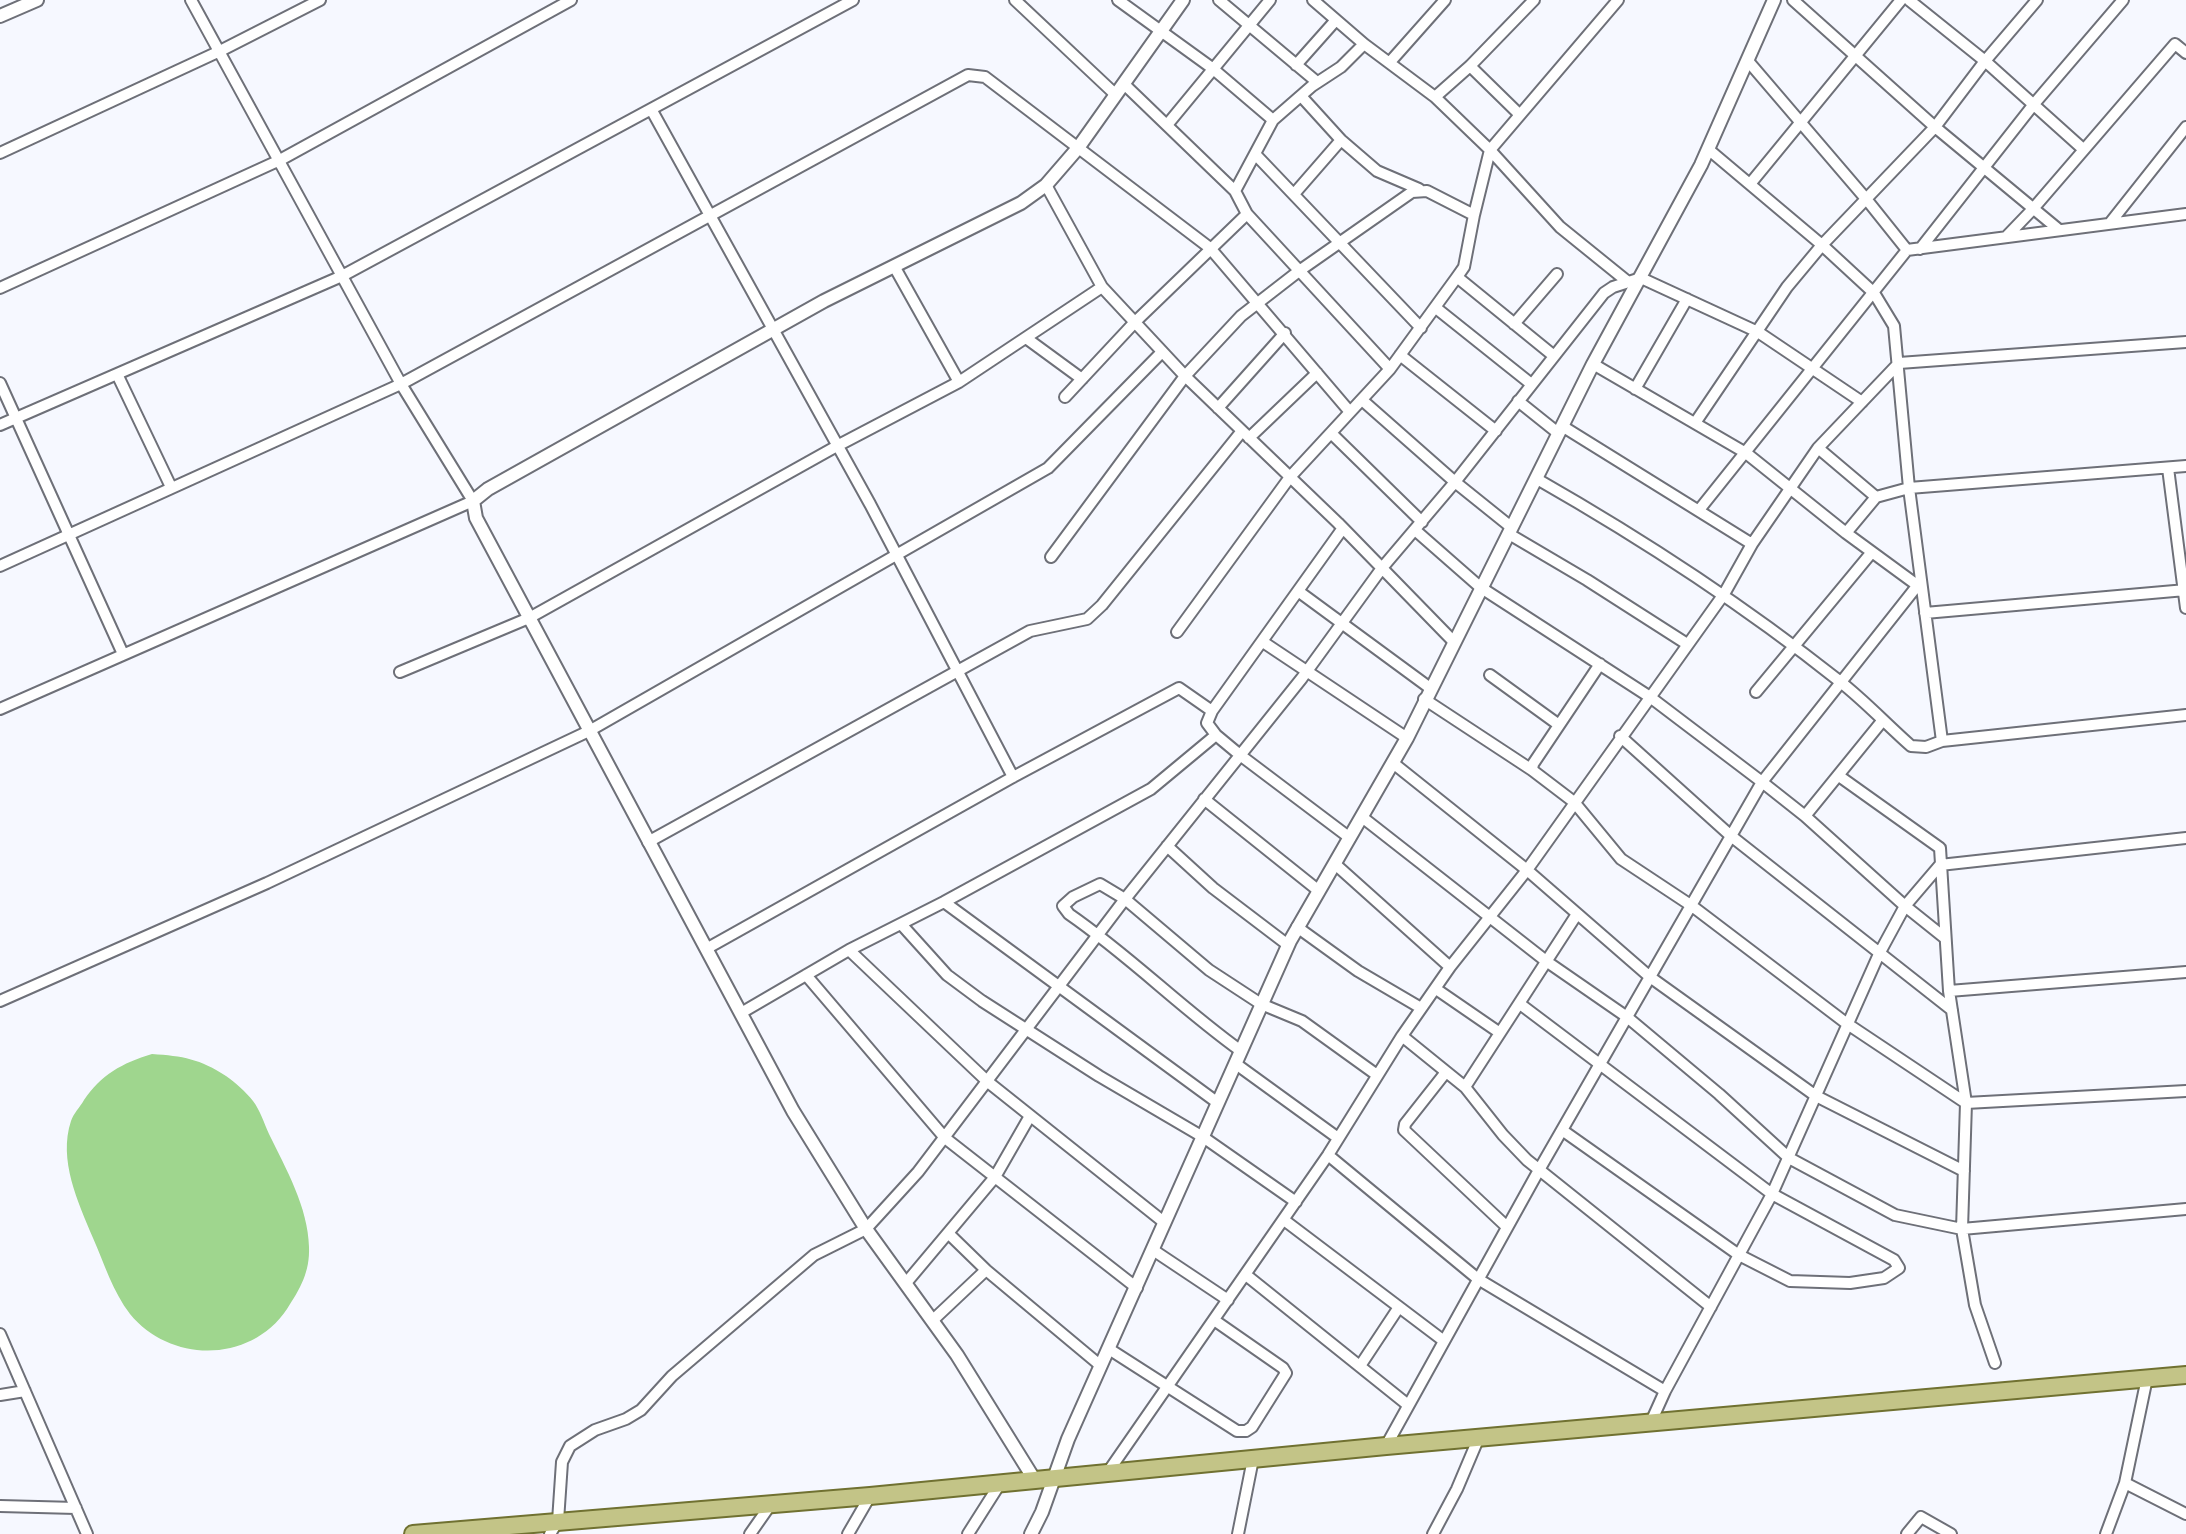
<!DOCTYPE html>
<style>
body{margin:0}
canvas{display:block;background:#f6f8ff}
</style>
<canvas width="2186" height="1534"></canvas>
<script>
const g = document.querySelector('canvas').getContext('2d');
g.lineJoin = 'round';
function fillPath(path, color) { g.fillStyle = color; g.fill(path, 'evenodd'); }
function trace(path, color, width, dash) { g.strokeStyle = color; g.lineWidth = width; g.lineCap = dash ? 'butt' : 'round'; g.setLineDash(dash || []); g.stroke(path); }
fillPath(new Path2D(`
 M 152,1054 C 183,1056 200,1059 226,1076 C 235,1082 246,1092 253,1101 C 260,1110 264,1123 269,1134 C 286,1169 308,1207 309,1247 C 310,1272 300,1289 287,1309 C 251,1363 171,1364 130,1314 C 113,1292 104,1263 93,1238 C 78,1202 58,1160 71,1121 C 73,1114 80,1107 84,1100 C 101,1075 122,1063 152,1054 Z`), '#9fd68e');
const minor = new Path2D(`
 M 1015,0 L 1116,95
 M 1118,0 L 1212,68 L 1273,120
 M 1219,0 L 1317,82
 M 1313,0 L 1364,44 L 1435,97 L 1490,150 L 1560,227 L 1628,282
 M 1793,0 L 1935,127 L 2058,229
 M 1909,0 L 1985,61 L 2083,149
 M 1748,61 L 1867,200 L 1907,250
 M 1390,62 L 1445,0
 M 1296,65 L 1336,20
 M 1470,66 L 1519,114
 M 1124,84 L 1235,191 L 1247,214 L 1390,369
 M 1301,96 L 1341,140 L 1377,171 L 1419,189
 M 1435,97 L 1470,66 L 1534,0
 M 651,109 L 870,504 L 1013,777
 M 1167,125 L 1270,0
 M 1708,149 L 1822,245 L 1874,293 L 1894,326 L 1909,488 L 1942,741
 M 0,153 L 220,51 L 320,0
 M 1255,154 L 1421,328
 M 1750,184 L 1901,0
 M 1046,185 L 1102,287 L 1185,376 L 1338,523 L 1454,642
 M 1235,191 L 1273,120 L 1312,86 L 1341,67 L 1364,44
 M 1294,194 L 1341,140
 M 2110,223 L 2186,127
 M 2007,236 L 2032,210 L 2175,44 L 2186,53
 M 1920,249 L 2034,104 L 2123,0
 M 894,266 L 959,382
 M 1457,277 L 1554,356
 M 0,288 L 280,160 L 571,0
 M 1436,308 L 1530,383
 M 1514,324 L 1557,274
 M 1026,338 L 1082,379
 M 1400,355 L 1496,431
 M 1593,364 L 1746,453 L 1846,533 L 1876,497 L 1909,488 L 2186,466
 M 117,374 L 171,487
 M 0,383 L 123,654
 M 1635,389 L 1687,299
 M 1065,397 L 1135,322 L 1247,214
 M 1362,400 L 1455,482 L 1511,527
 M 1518,401 L 1558,433
 M 1218,408 L 1285,333
 M 1695,423 L 1787,287 L 1822,245 L 1935,127 L 1985,61 L 2037,0
 M 0,425 L 342,276 L 853,0
 M 1562,426 L 1752,544
 M 1331,433 L 1422,522
 M 1249,438 L 1317,373
 M 1818,448 L 1876,497
 M 2168,468 L 2186,608
 M 1537,479 C 1644,540 1742,604 1838,680 C 1864,700 1886,724 1911,746 L 1926,747 L 1942,741 L 2186,715
 M 1699,510 L 1907,250 L 2186,214
 M 1343,528 L 1212,711 L 1207,723 L 1216,735 L 1240,755 L 1350,838
 M 1415,530 L 1480,587 L 1650,697 L 1762,782 L 1805,816 L 1905,906 L 1945,938
 M 1846,533 L 1917,585
 M 1509,534 L 1587,580 L 1687,644
 M 1051,557 L 1185,376 L 1241,316 L 1299,271 L 1412,192 L 1427,191 L 1474,215
 M 0,566 L 401,384 L 968,75 L 985,77 L 1210,248 L 1350,412
 M 1298,591 L 1430,688
 M 1925,613 L 2186,590
 M 1177,632 L 1290,477 L 1390,369 L 1457,277 L 1464,267 L 1474,215 L 1490,150 L 1618,0
 M 1263,642 L 1407,738
 M 400,672 L 529,618 L 837,446 L 959,382 L 1102,287
 M 1490,675 L 1559,725
 M 1756,692 L 1872,552
 M 1424,699 L 1532,770 L 1574,802 L 1621,859 L 1692,906 L 1846,1023 L 1966,1103 L 2186,1091
 M 0,709 L 473,501 L 401,384 L 191,0
 M 1620,736 L 1731,836 L 1952,1010
 M 1393,763 L 1527,870 L 1650,977 L 1816,1096 L 1964,1171
 M 1532,770 L 1533,764 L 1600,664
 M 1839,776 L 1940,848 L 1949,991 L 1966,1103 L 1962,1229 L 1975,1305 L 1995,1363
 M 1204,799 L 1319,891
 M 1805,816 L 1883,720
 M 1362,817 L 1546,961 L 1627,1017 L 1719,1094 L 1789,1158 L 1895,1215 L 1962,1229 L 2186,1209
 M 648,842 L 1030,631 L 1087,619 L 1102,605 L 1242,431
 M 1167,846 L 1213,888 L 1288,945
 M 1335,864 L 1450,967
 M 944,902 L 1218,1103
 M 901,924 L 947,975 L 982,1001 L 1099,1076 L 1203,1137 L 1296,1202
 M 1297,927 L 1358,971 L 1421,1008
 M 706,949 L 1013,777 L 1179,688 L 1212,711
 M 849,950 L 988,1082 L 1165,1223
 M 806,975 L 945,1138 L 1137,1288
 M 1436,989 L 1500,1033
 M 1949,991 L 2186,972
 M 0,1001 L 267,883 L 589,731 L 1048,468 L 1162,352
 M 1520,1004 L 1772,1194 L 1894,1260 L 1899,1268 L 1884,1278 L 1850,1283 L 1790,1281 L 1739,1255 L 1562,1130
 M 741,1013 L 849,950 L 944,902 L 1151,789 L 1216,735
 M 1402,1036 L 1465,1087 L 1503,1135 L 1527,1160 L 1711,1307
 M 1241,1051 C 1181,1008 1130,956 1069,914 L 1063,906 L 1073,897 L 1100,884 L 1125,899 L 1209,970 L 1261,1004 L 1302,1021 L 1377,1075
 M 1236,1064 L 1338,1138
 M 1446,1072 L 1405,1124 L 1404,1130 L 1507,1227
 M 1465,1087 L 1577,914
 M 1328,1155 L 1478,1279 L 1665,1391
 M 1284,1220 L 1444,1341
 M 948,1233 L 986,1270 L 1101,1366
 M 1153,1250 L 1228,1300
 M 1246,1275 L 1408,1405
 M 906,1283 L 995,1177 L 1030,1116
 M 933,1320 L 986,1270
 M 0,1334 L 87,1534
 M 1109,1349 L 1237,1431 L 1246,1431 L 1252,1427 L 1286,1373 L 1283,1368 L 1214,1320
 M 1360,1366 L 1399,1307
 M 0,1395 L 25,1391
 M 1651,1422 L 1665,1391 L 1772,1194 L 1879,954 L 1905,906 L 1940,865 L 2186,838
 M 1386,1446 L 1539,1170 L 1762,782 L 1921,581
 M 1108,1472 L 1328,1155 L 1402,1036 L 1450,967 L 1527,870 L 1724,594 L 1752,544 L 1818,448 L 1899,363 L 2186,342
 M 2125,1483 L 2186,1514
 M 0,1506 L 76,1508
 M 550,1534 L 558,1521 L 562,1462 L 570,1446 L 595,1430 L 626,1419 L 641,1410 L 672,1376 L 814,1255 L 866,1229 L 918,1172 L 1125,899 L 1302,678 L 1382,568 L 1455,482 L 1604,293 L 1613,287 L 1641,278 L 1758,332 L 1862,402
 M 750,1534 L 771,1504
 M 848,1534 L 870,1496
 M 968,1534 L 1001,1482
 M 1238,1534 L 1253,1459
 M 1433,1534 L 1457,1489 L 1479,1437
 M 1907,1534 L 1921,1517 L 1951,1534
 M 2106,1534 L 2125,1483 L 2147,1378`);
const tertiary = new Path2D(`
 M 0,16 L 37,0
 M 1034,1479 L 957,1355 L 866,1229 L 793,1111 L 476,518 L 473,501 L 488,489 L 824,301 L 1021,203 L 1046,185 L 1078,148 L 1183,0
 M 1031,1534 L 1042,1512 L 1068,1439 L 1290,941 L 1407,738 L 1593,364 L 1701,165 L 1774,0`);
const primary = new Path2D(`
 M 413,1534 L 870,1496 L 1386,1446 L 2186,1375`);
trace(minor, '#6e7078', 14);
trace(tertiary, '#6e7078', 16);
trace(primary, '#707131', 20);
trace(minor, '#fff', 10);
trace(tertiary, '#fff', 12);
trace(primary, '#c3c487', 16);
</script>
